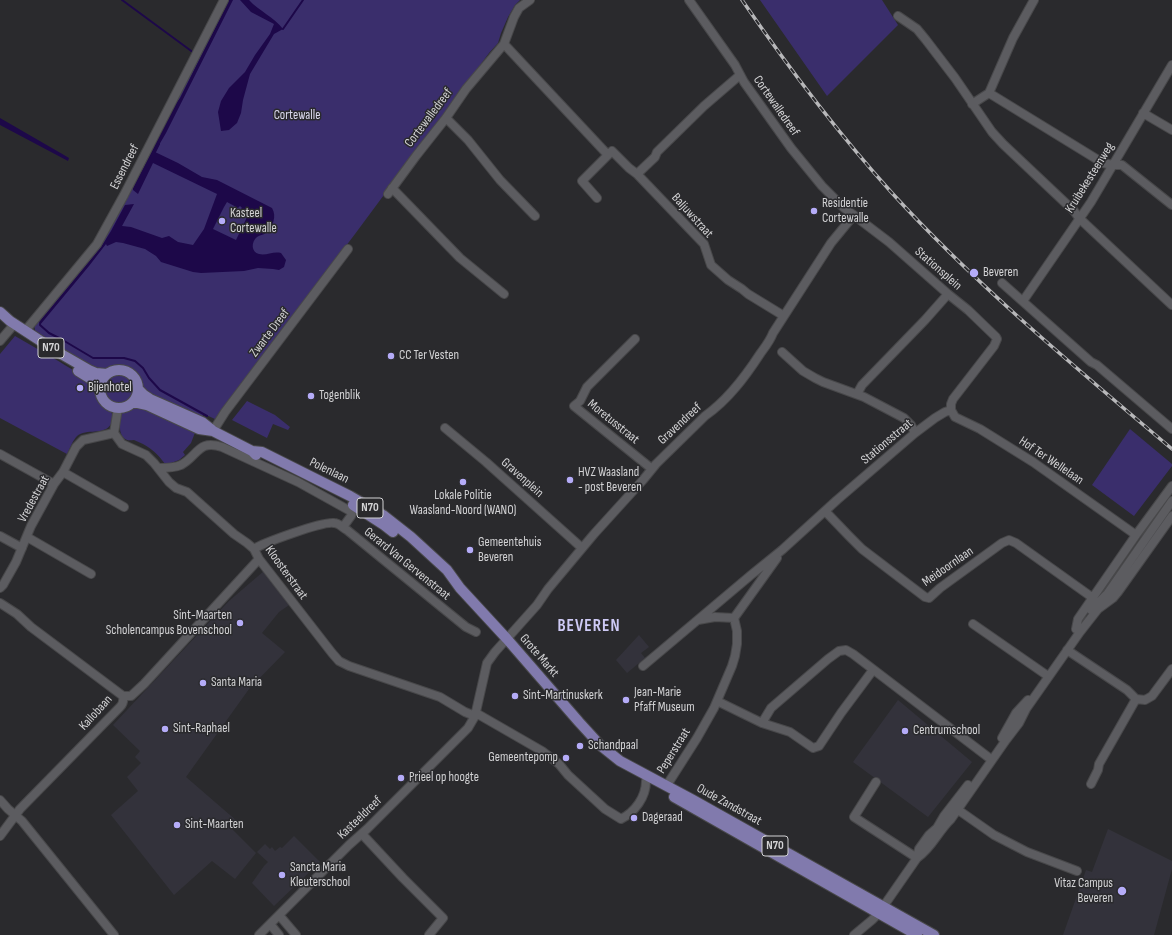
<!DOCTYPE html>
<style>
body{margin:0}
canvas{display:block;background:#2a2a2d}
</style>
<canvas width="1172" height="935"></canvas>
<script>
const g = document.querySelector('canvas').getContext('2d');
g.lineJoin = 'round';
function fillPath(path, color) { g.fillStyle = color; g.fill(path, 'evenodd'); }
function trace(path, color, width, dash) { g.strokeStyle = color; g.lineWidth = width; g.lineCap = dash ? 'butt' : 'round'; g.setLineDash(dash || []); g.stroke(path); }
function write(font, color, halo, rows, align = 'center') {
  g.font = font + ' "Sofia Sans Condensed",sans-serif'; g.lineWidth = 3; g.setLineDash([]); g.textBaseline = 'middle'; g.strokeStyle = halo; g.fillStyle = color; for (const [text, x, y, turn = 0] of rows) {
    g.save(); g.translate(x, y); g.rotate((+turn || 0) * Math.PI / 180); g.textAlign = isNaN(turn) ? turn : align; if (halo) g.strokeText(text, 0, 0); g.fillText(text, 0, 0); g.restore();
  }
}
fillPath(new Path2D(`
 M 264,571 L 292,603 L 279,612 L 262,633 L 285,652 L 249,689 L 186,777 L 238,822 L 231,828 L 256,853 L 235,879 L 212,861 L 174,895 L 111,815 L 138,791 L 127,777 L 141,763 L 135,757 L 140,751 L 113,725 L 229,601 Z
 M 639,635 L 649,647 L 641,653 L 645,658 L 627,673 L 616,660 Z
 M 898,700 L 972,762 L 928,817 L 853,762 Z
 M 1108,829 L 1172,861 L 1172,869 L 1154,935 L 1063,935 L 1086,870 L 1092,872 Z
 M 294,836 L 320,862 L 274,906 L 252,883 L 264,866 L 268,862 L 257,852 L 265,844 L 270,849 L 272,847 L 275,851 L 280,847 L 282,848 Z`), '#33323b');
fillPath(new Path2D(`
 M 226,0 L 520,0 L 515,5 L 508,17 L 501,33 L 498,43 L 489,53 L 355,234 L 215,419 L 204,414 L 201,418 C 190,413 179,408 168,402 C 162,400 156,398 151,394 C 142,388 143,386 139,378 C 130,362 114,366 100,371 L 36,336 L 34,324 L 85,263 Z
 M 760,0 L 882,0 L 898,25 L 827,96 Z
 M 15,336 C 30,345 45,353 60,362 C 72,370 86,376 94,388 C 97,392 96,397 100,402 C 106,408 117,412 111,424 C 104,436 86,428 77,436 C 73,440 70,448 67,454 L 0,418 L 0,354 Z
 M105 389a14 14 0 1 1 28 0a14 14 0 1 1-28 0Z
 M 247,401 L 275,415 L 290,427 L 288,430 L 273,424 L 267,438 L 232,420 Z
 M 138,404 L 196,430 L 191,443 L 183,452 L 185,455 L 179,460 L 166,465 C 158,455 154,450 143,444 C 140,443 137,441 134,440 C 131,440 128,441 125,439 C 122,437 120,432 120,428 C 117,413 124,409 138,404 Z
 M 1130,429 L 1172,464 L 1172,466 L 1134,516 L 1092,485 Z`), '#3a2e6c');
fillPath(new Path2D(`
 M 229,0 L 233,0 L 166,133 L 155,152 L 178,163 L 202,177 L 217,180 L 272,208 C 277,216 273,227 266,233 C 263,235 260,235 257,237 C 251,242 251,252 259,254 C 266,256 273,251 281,253 L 286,260 L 284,267 L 279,270 L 273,269 L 258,268 L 244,271 L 201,273 L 193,272 L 161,262 L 156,256 L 145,249 L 123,243 L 116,242 L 107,246 L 106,244 L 89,266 L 40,325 L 39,322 L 101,247 L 111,231 L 125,205 L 134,204 L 122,226 L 131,227 L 162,238 L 169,236 L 178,242 L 193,245 L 204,229 L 217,194 L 153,163 L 138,194 L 133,190 L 133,188 C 139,175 146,163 152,151 C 161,133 167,113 180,98 ZM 227,202 L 238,208 L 240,206 L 242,208 L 241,209 L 249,213 L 236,240 L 213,229 L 224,207 Z
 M 240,0 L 249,0 C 259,11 274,17 283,29 L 274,34 L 250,74 L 243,100 L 241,113 L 237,123 L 229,130 L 221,131 L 218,112 L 221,101 L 229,88 L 245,72 L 255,55 L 270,34 L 274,24 L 251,12 Z
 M 0,118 L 64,155 L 69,158 L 68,161 L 0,125 Z`), '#1d0849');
trace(new Path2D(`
 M 122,0 L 194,53
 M 283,29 L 303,0
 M 155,152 L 159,144
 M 40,324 L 40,325 L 49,333 L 61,339 L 93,358 L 124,358 L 135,361 L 143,368 L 149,378 L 160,390 L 207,416`), '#1d0849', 2);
const minor = new Path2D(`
 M 689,0 L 735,65 L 744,82 L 791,148 L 822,186 L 843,207 L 889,242 L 948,294 L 968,310 L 996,337 L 997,339 L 994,346 L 953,399 L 951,404 L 951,410 L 955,417 L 980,429 L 1033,462 L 1136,535
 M 1034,0 L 1013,38 L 989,93 L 1103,163 L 1113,165 L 1122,165 L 1172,205
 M 898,16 L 917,29 L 926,40 L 955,78 L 992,132 L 1003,144 L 1074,211 L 1079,218 L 1172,305
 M 504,44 L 608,155 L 612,151 L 629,168 L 637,174 L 704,244 L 711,265 L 728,280 L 742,289 L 748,294 L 784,316
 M 972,104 L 989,93
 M 1143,113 L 1172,130
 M 446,118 L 468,140 L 500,180 L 535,216
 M 637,174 L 655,157 L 657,152 L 704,106 L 740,75
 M 392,188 L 460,258 L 504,294
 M 388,194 L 416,156 L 446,118 L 466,89 L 504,44 L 514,17 L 519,8 L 530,0
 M 597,198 L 582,181 L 608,155
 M 1002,283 L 1091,362 L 1097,365 L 1172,429
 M 1023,301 L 1091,202 L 1172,65
 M 25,331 L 97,244 L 124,195 L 224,0
 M 635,339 L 587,387 L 580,401 L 574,406 L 652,469
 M 0,341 L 11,328
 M 782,352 L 803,371 L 815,378 L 823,382 L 864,397 L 904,418 L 911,425 L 915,433
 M 857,394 L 862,385 L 925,320 L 948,294
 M 118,408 L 114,433 L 122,444 L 146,455 L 154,463 L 169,482 L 176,488 L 187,492 L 234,534 L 247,543 L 254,549 L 259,559 L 332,653 L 339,661 L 349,666 L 440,697 L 465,712 L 475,716
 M 445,428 L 486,462 L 582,548
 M 213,431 L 225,412 L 348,249
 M 0,454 L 54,484
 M 158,468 C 166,468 174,468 181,465 C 198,456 198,439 222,447 L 298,482 L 352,512 L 351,516 L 343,527
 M 63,472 L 124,507
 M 825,511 L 849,536 L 862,549 L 925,597 L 929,598 L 940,588 L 1002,543 L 1009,540 L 1016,543 L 1093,598
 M 0,536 L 22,548
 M 27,537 L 91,574
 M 254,549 C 263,543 323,521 334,523 C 339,523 343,528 347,530 L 466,627 L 476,632
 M 0,588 L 3,585 L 16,562 L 31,526 L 54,484 L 63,472 L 76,447 L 83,440 L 114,433
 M 1103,600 L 1172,501
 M 0,603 L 17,614 L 31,627 L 123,696
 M 1091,610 L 1106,595
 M 698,620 L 715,617 L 734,618 L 777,558
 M 973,624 L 1045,674
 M 1076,629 L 1078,619 L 1136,535 L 1172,486
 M 1067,650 L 1127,690 L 1136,699 L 1145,700 L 1152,696 L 1172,669
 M 643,666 L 751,575 L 782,550 L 837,500 L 915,433 L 935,418 L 945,412 L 951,410
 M 123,696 L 131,696 L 144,684 L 259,559
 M 717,701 L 762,723 L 790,732 L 813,748 L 819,746 L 841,713 L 873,670
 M 476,713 L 542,751 L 559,764 L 568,775 L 605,809 L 621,819 C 635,812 646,797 646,781
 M 762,723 L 771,708 L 828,659 L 839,651 L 846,650 L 853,654 L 988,757
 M 1002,738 L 1016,713 L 1028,700
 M 876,782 L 854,817 L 917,858
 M 1091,784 L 1098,770 L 1099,764 L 1136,699
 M 667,785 L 697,738 L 714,708 L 732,666 L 735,656 L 737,644 L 737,631 L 734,618
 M 0,800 L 8,809 L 22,821 L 114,935
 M 954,807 L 994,835 L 1027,852 L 1077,871
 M 362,834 L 403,878 L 443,918 L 429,935
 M 0,836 L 20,809 L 120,707 C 123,704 124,701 123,696
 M 917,858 L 919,849 L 929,835 L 937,828 L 944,816 L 968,785
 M 883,907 L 917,858 C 932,848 938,831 951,819 L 1006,740 L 1019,723 L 1026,709 L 1080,632 L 1098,609 L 1113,598 L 1118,592 L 1172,516
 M 279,915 L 296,935
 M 270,924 L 279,935
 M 259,935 L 349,845 L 367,829 L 468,728 L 475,716 L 487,663 L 495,652 L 537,605 L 548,589 L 594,534 L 643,480 L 656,464 L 705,416 C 728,400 745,377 760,354 C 765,347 770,341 773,333 L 831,243 L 854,215
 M 854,935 L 872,920 L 879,913`);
const major = new Path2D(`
 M 0,312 L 10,321 L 56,351 L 89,370 L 96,373 L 107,374
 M100 389a19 19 0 1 1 38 0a19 19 0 1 1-38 0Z
 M 78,371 L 94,381 L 100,388
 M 138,389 L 144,395 L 150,399 L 202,422 L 212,430
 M 132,403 L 138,403 L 147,405 L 199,429 L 213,431 L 252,451 L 256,455
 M 252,451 L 262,452 L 350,496 L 383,515 L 411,537 L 447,570 L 460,588 L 507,639 L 579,722 L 600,745 L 620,761 L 693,800 L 934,935
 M 353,505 L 384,525 L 393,532
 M 674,797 L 917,935`);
trace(minor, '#48484a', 10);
trace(major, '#48484a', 12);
trace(minor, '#5c5c60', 8);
trace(major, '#817aad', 10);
const rail = new Path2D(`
 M 742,0 C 788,67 837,132 892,193 C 977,286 1075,367 1172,449`);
trace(rail, '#b8b8ba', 3.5);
trace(rail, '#2a2a2d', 2, [6]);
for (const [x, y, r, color] of [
 [814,211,4,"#b5acf8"],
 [222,221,4,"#b5acf8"],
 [974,273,5,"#b5acf8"],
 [391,356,4,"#b5acf8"],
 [80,388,4,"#b5acf8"],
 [311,396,4,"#b5acf8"],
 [570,480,4,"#b5acf8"],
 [463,482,4,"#b5acf8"],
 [470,550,4,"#b5acf8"],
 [240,623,4,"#b5acf8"],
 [203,683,4,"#b5acf8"],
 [515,696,4,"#b5acf8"],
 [626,700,4,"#b5acf8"],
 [165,729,4,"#b5acf8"],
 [905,731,4,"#b5acf8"],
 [580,746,4,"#b5acf8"],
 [566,758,4,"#b5acf8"],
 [401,778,4,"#b5acf8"],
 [634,818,4,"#b5acf8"],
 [177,825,4,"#b5acf8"],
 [282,875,4,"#b5acf8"],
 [1122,891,5,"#b5acf8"]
]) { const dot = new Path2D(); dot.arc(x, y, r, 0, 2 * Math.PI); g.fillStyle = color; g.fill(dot); trace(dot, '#2a2a2d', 1.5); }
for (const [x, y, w] of [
 [51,348,26],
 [370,508,26],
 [775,846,26]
]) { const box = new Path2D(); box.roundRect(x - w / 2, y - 10, w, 20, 3); g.fillStyle = '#2a2a2d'; g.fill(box); trace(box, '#d2d2d4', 1); }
write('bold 12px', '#d2d2d4', null, [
 ["N70",51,348],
 ["N70",370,508],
 ["N70",775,846]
]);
write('13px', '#d2d2d4', '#2a2a2d', [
 ["Cortewalledreef",776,106,55],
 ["Cortewalledreef",429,118,-53],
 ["Essendreef",125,167,-63],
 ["Kruibekesteenweg",1090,178,-58],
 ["Baljuwstraat",692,216,48],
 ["Stationsplein",938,269,41],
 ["Zwarte Dreef",270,333,-53],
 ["Moretusstraat",613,422,39],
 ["Gravendreef",680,424,-43],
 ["Stationsstraat",887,442,-40],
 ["Hof Ter Wellelaan",1051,461,34],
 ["Polenlaan",329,471,26],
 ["Gravenplein",522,478,42],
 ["Vredestraat",34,499,-61],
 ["Gerard Van Gervenstraat",407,564,39],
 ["Meidoornlaan",948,567,-35],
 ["Kloosterstraat",286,573,54],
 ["Grote Markt",539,656,49],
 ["Kallobaan",96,713,-48],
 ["Peperstraat",674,751,-58],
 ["Oude Zandstraat",729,805,29],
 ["Kasteeldreef",360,818,-44]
]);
write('13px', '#dcdaef', '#2a2a2d', [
 ["Cortewalle",297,116]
]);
write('13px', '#d2d2d4', '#2a2a2d', [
 ["Residentie",822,204],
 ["Cortewalle",822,219],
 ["Kasteel",230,214],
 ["Cortewalle",230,229],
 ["Beveren",983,273],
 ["CC Ter Vesten",399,356],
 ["Bijenhotel",88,388],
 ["Togenblik",319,396],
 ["HVZ Waasland",578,473],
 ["- post Beveren",578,488],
 ["Lokale Politie",463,496,"center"],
 ["Waasland-Noord (WANO)",463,511,"center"],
 ["Gemeentehuis",478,543],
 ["Beveren",478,558],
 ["Sint-Maarten",232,616,"right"],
 ["Scholencampus Bovenschool",232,631,"right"],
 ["Santa Maria",211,683],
 ["Jean-Marie",634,693],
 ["Pfaff Museum",634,708],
 ["Sint-Martinuskerk",523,696],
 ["Sint-Raphael",173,729],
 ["Centrumschool",913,731],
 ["Schandpaal",588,746],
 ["Gemeentepomp",558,758,"right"],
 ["Prieel op hoogte",409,778],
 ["Dageraad",642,818],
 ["Sint-Maarten",185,825],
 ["Sancta Maria",290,868],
 ["Kleuterschool",290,883],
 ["Vitaz Campus",1113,884,"right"],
 ["Beveren",1113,899,"right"]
], 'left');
g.letterSpacing = '1px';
write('bold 17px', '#cecaf5', '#2a2a2d', [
 ["BEVEREN",589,627]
]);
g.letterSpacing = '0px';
</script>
